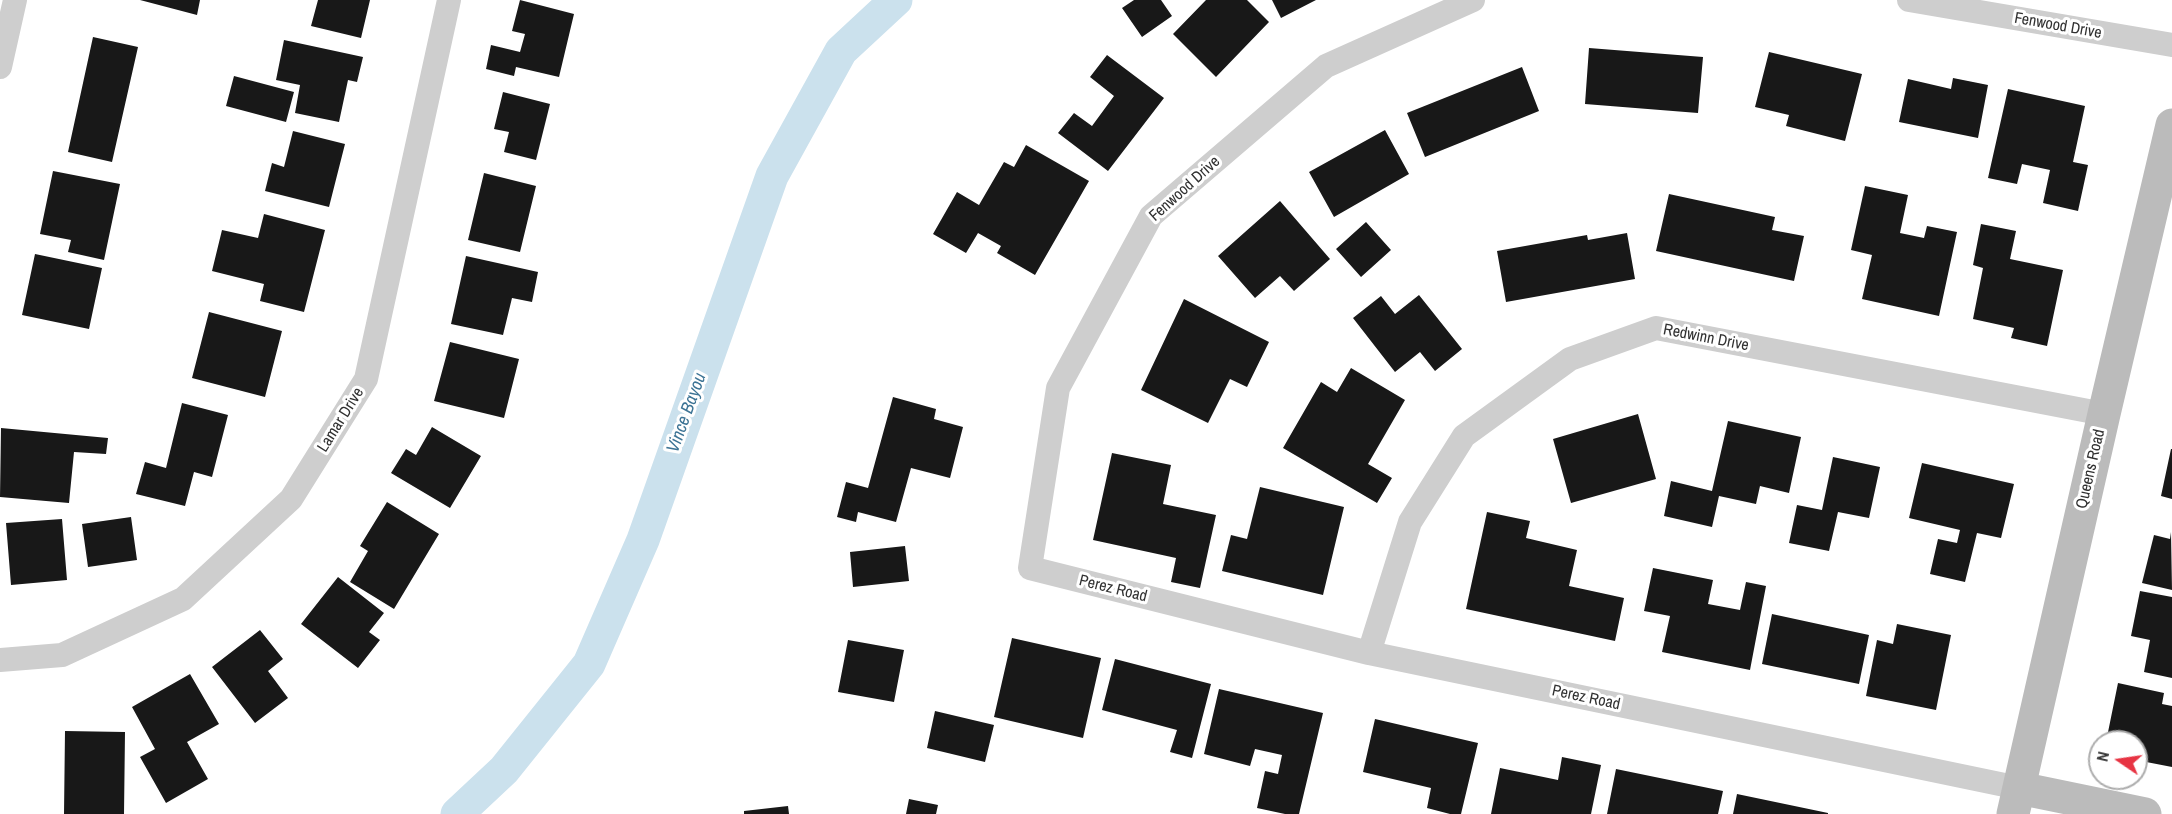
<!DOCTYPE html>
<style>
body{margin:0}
#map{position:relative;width:2172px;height:814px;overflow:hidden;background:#fff;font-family:"Archivo Narrow",sans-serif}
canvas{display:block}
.north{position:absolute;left:2088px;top:730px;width:60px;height:60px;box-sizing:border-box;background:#fff;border:2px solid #adadad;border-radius:50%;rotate:283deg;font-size:16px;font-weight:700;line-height:24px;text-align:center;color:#313131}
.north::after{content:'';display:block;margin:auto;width:21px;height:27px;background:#e73443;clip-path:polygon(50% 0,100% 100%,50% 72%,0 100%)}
</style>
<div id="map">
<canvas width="2172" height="814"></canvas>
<div class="north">N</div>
</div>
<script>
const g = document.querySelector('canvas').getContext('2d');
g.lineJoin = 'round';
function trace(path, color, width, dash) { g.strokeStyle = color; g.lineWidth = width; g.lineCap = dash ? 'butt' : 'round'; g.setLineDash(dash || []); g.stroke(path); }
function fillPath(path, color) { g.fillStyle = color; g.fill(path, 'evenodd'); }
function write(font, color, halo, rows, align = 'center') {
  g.font = font + ' "Archivo Narrow",sans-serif'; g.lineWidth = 6; g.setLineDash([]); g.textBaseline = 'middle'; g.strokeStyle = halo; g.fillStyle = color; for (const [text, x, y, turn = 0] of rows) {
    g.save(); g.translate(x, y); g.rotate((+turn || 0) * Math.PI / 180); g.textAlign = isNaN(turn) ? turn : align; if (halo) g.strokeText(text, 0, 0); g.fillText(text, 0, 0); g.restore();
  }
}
trace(new Path2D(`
 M 457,814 L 504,770 L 589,664 L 643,540 L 772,176 L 841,51 L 896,0`), '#cbe1ed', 33);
fillPath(new Path2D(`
 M 140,0 L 200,0 L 197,15 Z
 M 318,0 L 370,0 L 361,38 L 311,26 Z
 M 520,0 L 574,14 L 559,77 L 516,67 L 514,76 L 486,69 L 491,45 L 520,52 L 525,34 L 512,31 Z
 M 1134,0 L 1161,0 L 1172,16 L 1142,37 L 1122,8 Z
 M 1206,0 L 1247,0 L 1269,22 L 1216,77 L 1173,34 Z
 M 1272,0 L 1316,0 L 1281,18 Z
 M 93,37 L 138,47 L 112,162 L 68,152 Z
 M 284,40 L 363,57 L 357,82 L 348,80 L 339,122 L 295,113 L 300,85 L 276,80 Z
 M 1589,48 L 1703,57 L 1698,113 L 1585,104 Z
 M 1769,52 L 1862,74 L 1845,141 L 1786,126 L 1789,115 L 1755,107 Z
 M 1107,55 L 1164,98 L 1108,171 L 1058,133 L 1074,113 L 1092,126 L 1114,96 L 1090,77 Z
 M 1522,67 L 1539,111 L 1425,157 L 1407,113 Z
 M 234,76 L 294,92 L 286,122 L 226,106 Z
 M 1953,78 L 1988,85 L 1978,138 L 1899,122 L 1908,79 L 1951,89 Z
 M 2008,89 L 2085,106 L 2073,162 L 2088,165 L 2078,211 L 2043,203 L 2050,170 L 2022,164 L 2017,184 L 1988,178 Z
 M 503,92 L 550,104 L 536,160 L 504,152 L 509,132 L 494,129 Z
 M 1385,130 L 1409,174 L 1334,217 L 1309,172 Z
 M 293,131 L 345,144 L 329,207 L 265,191 L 272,163 L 284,167 Z
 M 1026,145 L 1089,181 L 1035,275 L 997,253 L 1001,246 L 978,233 L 966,253 L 933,234 L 957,192 L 979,205 L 1004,162 L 1014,167 Z
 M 53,171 L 120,184 L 104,260 L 68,252 L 71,240 L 40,234 Z
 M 484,173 L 536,186 L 520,252 L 468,240 Z
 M 1865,186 L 1908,195 L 1900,233 L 1924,238 L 1927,226 L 1957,232 L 1939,316 L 1862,299 L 1872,255 L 1851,250 Z
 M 1669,194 L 1775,217 L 1772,230 L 1804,236 L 1794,281 L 1656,251 Z
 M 1280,201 L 1330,259 L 1294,291 L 1280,276 L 1255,298 L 1218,256 Z
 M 264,214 L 325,230 L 304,312 L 260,301 L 264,284 L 212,271 L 222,230 L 258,238 Z
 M 1366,222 L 1391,250 L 1361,277 L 1336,249 Z
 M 1981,224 L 2016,231 L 2010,259 L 2063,270 L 2047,346 L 2011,338 L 2014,328 L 1973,319 L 1983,268 L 1973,265 Z
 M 1627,233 L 1635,279 L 1506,302 L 1497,251 L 1587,235 L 1588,240 Z
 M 35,254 L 102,268 L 89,329 L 22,315 Z
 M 466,256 L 538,272 L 532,302 L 512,298 L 503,335 L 451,324 Z
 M 1419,295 L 1462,349 L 1435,371 L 1420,352 L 1395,372 L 1353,318 L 1381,296 L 1395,314 Z
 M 1184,299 L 1269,342 L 1247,387 L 1230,379 L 1208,423 L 1141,390 Z
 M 209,312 L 282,331 L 265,397 L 192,378 Z
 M 450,342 L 519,359 L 504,418 L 434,401 Z
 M 1351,368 L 1405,400 L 1368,464 L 1392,478 L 1377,503 L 1283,448 L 1321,382 L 1337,392 Z
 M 893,397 L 936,409 L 934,419 L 963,427 L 950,478 L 911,468 L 896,522 L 858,512 L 856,522 L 837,517 L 846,482 L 868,488 Z
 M 182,403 L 228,415 L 212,477 L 194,472 L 185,506 L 136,494 L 145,462 L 166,468 Z
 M 1638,414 L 1656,479 L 1571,503 L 1553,439 Z
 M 1728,421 L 1801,437 L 1789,493 L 1760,486 L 1756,504 L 1719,496 L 1712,527 L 1664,516 L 1671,481 L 1712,491 Z
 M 432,427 L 481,456 L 450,508 L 391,473 L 406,449 L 416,455 Z
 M 1,428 L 108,438 L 106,454 L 74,452 L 69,503 L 0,497 Z
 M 2171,449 L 2172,449 L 2172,499 L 2161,496 Z
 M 1112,453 L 1171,465 L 1163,504 L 1216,515 L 1200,588 L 1171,582 L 1176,558 L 1093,540 Z
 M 1833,457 L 1880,467 L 1869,518 L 1838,512 L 1829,551 L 1789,543 L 1797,505 L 1822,510 Z
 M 1922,463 L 2014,484 L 2001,538 L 1977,533 L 1965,582 L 1930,574 L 1938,539 L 1957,543 L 1960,530 L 1909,518 Z
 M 1260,487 L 1344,507 L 1323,595 L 1222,571 L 1231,535 L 1247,539 Z
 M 387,502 L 439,534 L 394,609 L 350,582 L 368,551 L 360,546 Z
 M 1487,512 L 1530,521 L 1526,538 L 1577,550 L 1569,586 L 1624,598 L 1615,641 L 1466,609 Z
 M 131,517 L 137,560 L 88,567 L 82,524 Z
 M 62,519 L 67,580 L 11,585 L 6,523 Z
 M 2171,532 L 2172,590 L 2142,583 L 2154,535 L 2170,539 Z
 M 905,546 L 909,581 L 853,587 L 850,552 Z
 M 1653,568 L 1713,580 L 1708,604 L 1740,610 L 1746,582 L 1766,586 L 1750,670 L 1662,652 L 1670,616 L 1644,611 Z
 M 338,577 L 384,613 L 369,632 L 380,640 L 358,668 L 301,624 Z
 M 2140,591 L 2172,597 L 2172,678 L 2144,672 L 2150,640 L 2131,636 Z
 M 1772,614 L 1869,635 L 1859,684 L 1762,664 Z
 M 1897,624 L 1951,635 L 1936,710 L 1866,696 L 1877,640 L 1893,644 Z
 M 260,630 L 283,659 L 268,671 L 288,698 L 255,723 L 212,667 Z
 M 1012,638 L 1101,658 L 1083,738 L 994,717 Z
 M 848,640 L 904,650 L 894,702 L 838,692 Z
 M 1115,659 L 1211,684 L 1192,758 L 1170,752 L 1177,730 L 1102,710 Z
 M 190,674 L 219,724 L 187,742 L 208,779 L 166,803 L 140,757 L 155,749 L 132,707 Z
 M 2118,683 L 2164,693 L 2162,704 L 2172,706 L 2172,767 L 2136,760 L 2136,742 L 2106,742 Z
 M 1219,689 L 1323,713 L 1299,814 L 1285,814 L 1257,808 L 1265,771 L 1278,774 L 1282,755 L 1255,749 L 1250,766 L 1204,754 Z
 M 935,711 L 994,725 L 985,762 L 927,748 Z
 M 1375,719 L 1478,743 L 1461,814 L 1450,814 L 1427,808 L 1431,788 L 1363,772 Z
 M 65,731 L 125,732 L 124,814 L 64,814 Z
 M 1562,757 L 1601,765 L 1591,814 L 1491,814 L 1500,768 L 1558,780 Z
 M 1616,769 L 1723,791 L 1718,814 L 1607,814 Z
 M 1737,794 L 1828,813 L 1828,814 L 1733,814 Z
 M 909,799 L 938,805 L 936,814 L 906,814 Z
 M 788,806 L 789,814 L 744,814 L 744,811 Z`), '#181818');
trace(new Path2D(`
 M 1473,0 L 1326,66 L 1151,216 L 1058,388 L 1030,568 L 1369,653 L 2019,788
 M 1909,0 L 2172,45
 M 0,67 L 15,0
 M 1369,653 L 1410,522 L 1464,436 L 1570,359 L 1656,328 L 2104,414
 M 0,660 L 62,655 L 183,599 L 291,499 L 366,379 L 449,0`), '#cecece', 24);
trace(new Path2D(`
 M 2019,788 L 2145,814
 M 2013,814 L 2104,414 L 2172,125`), '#bbb', 33);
write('16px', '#313131', '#fff', [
 ["Fenwood Drive",2058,26,10],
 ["Fenwood Drive",1185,189,-42],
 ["Redwinn Drive",1706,338,11],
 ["Lamar Drive",341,420,-58],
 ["Queens Road",2091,469,-77],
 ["Perez Road",1113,589,14],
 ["Perez Road",1586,698,12]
]);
write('italic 18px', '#3d7495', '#fff', [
 ["Vince Bayou",687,413,-70]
]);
</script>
